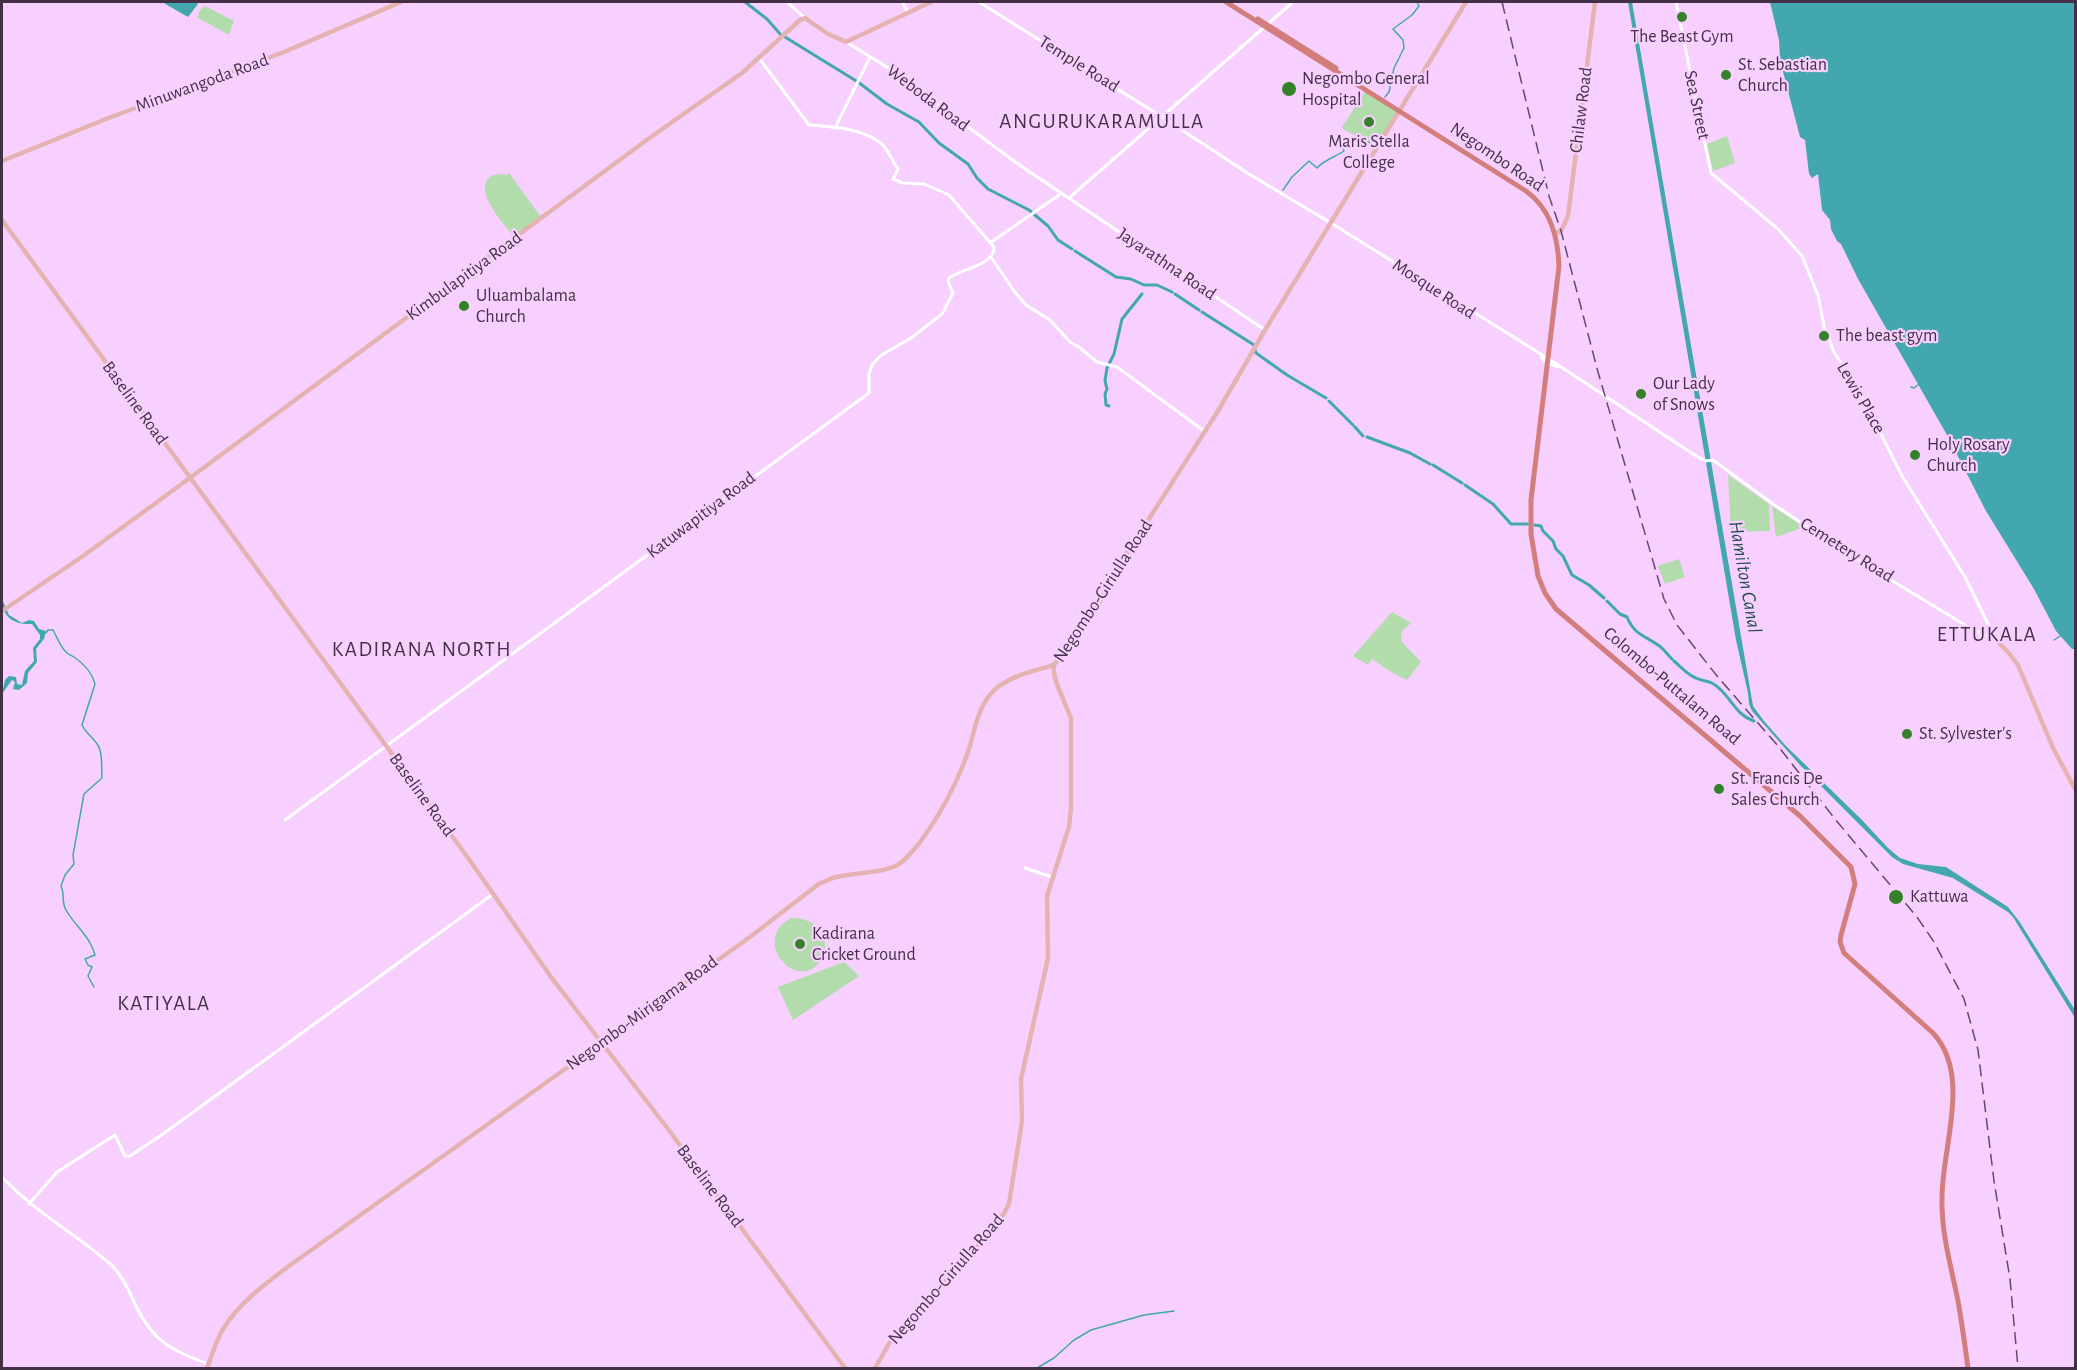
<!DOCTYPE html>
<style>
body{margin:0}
#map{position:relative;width:2077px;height:1370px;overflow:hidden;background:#f8d0ff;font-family:"Alegreya Sans",sans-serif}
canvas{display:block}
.frame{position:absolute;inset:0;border:3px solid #433047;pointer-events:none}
</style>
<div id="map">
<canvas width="2077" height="1370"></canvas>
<div class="frame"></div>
</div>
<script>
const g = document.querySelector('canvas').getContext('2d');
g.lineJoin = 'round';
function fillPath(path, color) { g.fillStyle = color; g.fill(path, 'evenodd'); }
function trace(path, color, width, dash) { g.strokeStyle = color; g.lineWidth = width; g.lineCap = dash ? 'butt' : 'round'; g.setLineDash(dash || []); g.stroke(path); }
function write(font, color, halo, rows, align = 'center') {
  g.font = font + ' "Alegreya Sans",sans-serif'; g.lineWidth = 4.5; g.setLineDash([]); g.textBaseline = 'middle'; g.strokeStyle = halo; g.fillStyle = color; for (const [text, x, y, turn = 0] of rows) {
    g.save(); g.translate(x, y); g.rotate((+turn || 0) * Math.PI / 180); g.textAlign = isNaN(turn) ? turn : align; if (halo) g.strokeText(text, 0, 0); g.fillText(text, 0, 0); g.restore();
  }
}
fillPath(new Path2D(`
 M 205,6 L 234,21 L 229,35 L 198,18 L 199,11 Z
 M 1366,90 L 1399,112 L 1377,147 L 1343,129 L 1342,127 Z
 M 1727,136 L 1735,163 L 1713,171 L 1707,144 Z
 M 509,173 L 541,217 L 514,237 C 505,225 475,194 488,179 C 493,173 499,174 506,175 Z
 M 1728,475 L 1769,504 L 1770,531 L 1731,532 Z
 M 1772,506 L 1804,527 L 1776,537 Z
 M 1679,559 L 1685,577 L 1665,584 L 1658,566 Z
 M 1392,612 L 1411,623 L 1401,632 L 1402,642 L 1421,662 L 1407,680 L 1391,672 L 1372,659 L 1368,665 L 1353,656 Z
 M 791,918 C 808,918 822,925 825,943 C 825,949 826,952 823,957 C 801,998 748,941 791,918 Z
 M 844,962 L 859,976 L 793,1020 L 778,987 Z`), '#b2dcac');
fillPath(new Path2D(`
 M 162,2 L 196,2 L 198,4 L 188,17 Z
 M 1628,2 L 1632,2 L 1753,706 L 1764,721 L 1786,746 L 1862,820 L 1888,848 L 1900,858 L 1918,864 L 1946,867 L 2008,907 L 2019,921 L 2075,1010 L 2075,1018 L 2013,917 L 2008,912 L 1953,878 L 1903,864 L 1892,857 L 1800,765 L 1752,711 L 1749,704 L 1748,693 L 1736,640 Z
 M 1770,2 L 2075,2 L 2075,649 L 2072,649 L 2056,631 L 2034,589 L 1986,511 L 1947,435 L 1858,279 L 1841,244 L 1837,241 L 1831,229 L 1830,220 L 1822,210 L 1818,174 L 1812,178 L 1809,174 L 1805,140 L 1800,137 L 1780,60 L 1779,40 Z
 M 2,599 L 9,615 L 22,623 L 29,620 L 34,621 L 39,629 L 46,631 L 44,639 L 36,649 L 37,662 L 28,673 L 27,683 L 19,690 L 13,689 L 15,682 L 12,680 L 2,694 L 5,680 L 9,676 L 16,677 L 17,684 L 22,685 L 25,671 L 34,661 L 33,648 L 40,639 L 40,635 L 32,624 C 15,625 2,618 2,599 Z`), '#42a7ae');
trace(new Path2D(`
 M 1385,97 L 1389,92 L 1394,68 L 1404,48 L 1403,40 L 1393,29 L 1412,15 L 1419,6 L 1417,2
 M 1283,190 L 1292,177 L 1309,161 L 1317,168 C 1324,160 1335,157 1344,151 L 1343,148 L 1359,138 L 1376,146
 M 1911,387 L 1914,388 L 1919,384
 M 46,633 L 48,630 L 53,630 C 57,637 60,646 66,652 C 69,655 71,655 74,657 C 83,663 92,673 95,684 L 82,725 C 85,732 89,734 94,740 C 104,750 101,765 102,778 L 84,794 L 73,855 L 74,864 L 65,875 L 61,886 C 65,894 61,901 66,910 C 75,926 90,936 95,955 L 85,959 L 88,965 L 92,967 L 88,976 L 94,987
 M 2054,640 L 2060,636
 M 1037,1368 L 1054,1358 L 1074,1340 L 1091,1330 L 1144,1315 L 1174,1311`), '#42a7ae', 1.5);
trace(new Path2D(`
 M 745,2 L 767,19 L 781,35
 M 785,37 L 858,82 L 887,104 L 919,122 L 939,143 L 968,164 L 977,178 L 988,189 L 1029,210 L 1048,226 L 1058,240 L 1072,249
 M 1075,251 L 1116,277 L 1131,279 L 1144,285 L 1157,285 L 1172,292
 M 1175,294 L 1199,310
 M 1202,312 L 1254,345
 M 1255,350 L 1256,353 L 1287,375 L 1326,398
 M 1329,401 L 1353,425
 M 1109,406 L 1106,405 L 1105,394 L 1107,389 L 1105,381 L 1107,368 L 1114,354 L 1122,319 L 1142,294
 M 1355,427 L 1363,436
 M 1367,437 L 1410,453 L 1430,464
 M 1433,465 L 1462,483
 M 1465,485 L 1493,504 L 1511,524 L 1528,524
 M 1535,525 L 1541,526 L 1543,531 L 1553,541 L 1556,549 L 1563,556 L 1572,575 L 1589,585 L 1604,598
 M 1607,601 L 1620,614 L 1627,617 C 1634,634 1643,635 1658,645 C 1663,648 1667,654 1672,659
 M 1674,661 C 1681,667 1688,675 1696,678 C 1707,683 1710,679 1721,690 C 1733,702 1737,715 1754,721`), '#42a7ae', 3);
trace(new Path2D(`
 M 787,2 L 805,18
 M 902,2 L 908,12
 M 979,2 L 1162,117 L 1249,174 L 1331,223 L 1552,361 L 1693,454 L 1705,461 L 1713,460 L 1773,504 L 1850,555 L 1970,628 L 1997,641
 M 1676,2 L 1711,173 L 1778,229 L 1802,256 L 1818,295 L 1824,326 L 1834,352 L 1859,390 L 1902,476 L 1965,577 L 1996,640
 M 846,42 L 887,67 L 1018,164 L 1265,330
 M 835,128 L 870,57
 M 1069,198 L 1293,2
 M 990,243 L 1062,193
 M 991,257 L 1014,291 L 1026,305 L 1050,320 L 1070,342 L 1079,347 L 1097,362 L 1117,367 L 1204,431
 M 1541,357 L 1548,363 L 1558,367
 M 285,820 L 869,393 L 869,374 L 872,365 L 880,356 L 911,338 L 942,314 L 953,293 L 948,281 L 950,277 C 963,269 995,264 994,247 L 949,195 L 924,184 L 903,183 L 893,179 L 898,169 C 893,162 889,152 883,145 C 865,128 832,127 809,125 L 759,58
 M 1025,868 L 1052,877
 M 2,1177 C 35,1212 73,1232 109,1263 C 122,1274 129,1291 136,1306 C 153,1342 173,1351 208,1364
 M 29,1204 L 57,1172 L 115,1135 L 125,1156 L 130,1156 L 163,1134 L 493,894`), '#fff', 3);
trace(new Path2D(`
 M 2,161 L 106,119 L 284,52 L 401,2
 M 2,220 L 471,862 L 551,977 L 668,1129 L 845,1368
 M 1555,233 L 1561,231 L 1568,216 L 1595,2
 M 2,611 L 83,556 L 164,497 L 648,139 L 742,73 L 800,20 L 805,18 L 828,34 L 846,42 L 931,2
 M 1997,641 L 2008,652 L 2018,665 L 2053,748 L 2076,791
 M 207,1368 C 212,1355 216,1341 223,1329 C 239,1303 265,1284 289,1266 L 750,937 L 820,883 C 825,882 829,879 833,878 C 853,871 888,875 903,861 C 929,837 955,788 967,755 C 976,730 976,704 999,686 C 1016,674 1035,671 1054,665
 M 875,1368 L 890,1342 L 899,1330 L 974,1251 L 992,1225 L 1003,1215 L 1009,1204 L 1022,1121 L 1021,1079 L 1048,958 L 1047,896 L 1069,827 L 1071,808 L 1071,719 C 1067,705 1051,678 1054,665 L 1099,603 L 1118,567 L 1218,411 L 1265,330 L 1466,2`), '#e4b2b0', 4.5);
trace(new Path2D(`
 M 1226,2 L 1526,191 C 1551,209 1558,237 1559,266 L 1531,500 L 1531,534 L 1538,576 L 1545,593 L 1556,609 L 1800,816 L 1851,867 L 1855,884 L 1841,935 L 1840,942 L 1844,953 L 1933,1033 C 1972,1075 1942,1147 1942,1197 C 1941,1233 1951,1266 1958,1301 C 1962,1323 1965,1346 1968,1368
 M 1258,19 L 1336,68`), '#d27e7c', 5);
trace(new Path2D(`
 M 1502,2 L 1549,196 L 1561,231 L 1598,372 L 1664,599 L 1677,625 L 1717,676 L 1778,746 L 1835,819 L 1917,917 L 1934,942 L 1964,999 L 1978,1050 L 1994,1181 L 2010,1279 L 2018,1368`), '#614b66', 1.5, [12, 6]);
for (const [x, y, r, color] of [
 [1682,17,6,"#34812a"],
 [1726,75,6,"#34812a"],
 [1289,89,8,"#34812a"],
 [1369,122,6,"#34812a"],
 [464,306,6,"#34812a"],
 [1824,336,6,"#34812a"],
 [1641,394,6,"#34812a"],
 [1915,455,6,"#34812a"],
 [1907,734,6,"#34812a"],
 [1719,789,6,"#34812a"],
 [1896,897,8,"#34812a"],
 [800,944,6,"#34812a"]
]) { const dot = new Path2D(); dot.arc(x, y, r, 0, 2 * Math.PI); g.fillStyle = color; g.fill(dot); trace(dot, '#f8d0ff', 2); }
write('18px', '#433047', '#f8d0ff', [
 ["The Beast Gym",1682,37,"center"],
 ["St. Sebastian",1738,65],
 ["Church",1738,86],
 ["Negombo General",1302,79],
 ["Hospital",1302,100],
 ["Maris Stella",1369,142,"center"],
 ["College",1369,163,"center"],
 ["Uluambalama",476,296],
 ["Church",476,317],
 ["The beast gym",1836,336],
 ["Our Lady",1653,384],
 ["of Snows",1653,405],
 ["Holy Rosary",1927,445],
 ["Church",1927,466],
 ["St. Sylvester's",1919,734],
 ["St. Francis De",1731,779],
 ["Sales Church",1731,800],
 ["Kattuwa",1910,897],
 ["Kadirana",812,934],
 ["Cricket Ground",812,955]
], 'left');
write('18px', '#433047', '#f8d0ff', [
 ["Temple Road",1079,64,32],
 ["Minuwangoda Road",202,83,-20],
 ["Weboda Road",928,98,37],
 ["Sea Street",1697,105,78],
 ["Chilaw Road",1581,110,-83],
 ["Negombo Road",1497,157,34],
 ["Jayarathna Road",1167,264,34],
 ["Kimbulapitiya Road",464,276,-36],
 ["Mosque Road",1434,289,33],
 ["Lewis Place",1861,398,60],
 ["Baseline Road",135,403,54],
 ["Katuwapitiya Road",701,515,-37],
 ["Cemetery Road",1847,550,32],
 ["Negombo-Giriulla Road",1103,591,-57],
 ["Colombo-Puttalam Road",1672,686,40],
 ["Baseline Road",422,795,54],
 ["Negombo-Mirigama Road",642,1013,-36],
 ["Baseline Road",710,1186,53],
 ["Negombo-Giriulla Road",946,1279,-49]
]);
write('italic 20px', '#204c4f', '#f8d0ff', [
 ["Hamilton Canal",1745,577,80]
]);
g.letterSpacing = '1.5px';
write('21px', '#433047', '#f8d0ff', [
 ["ANGURUKARAMULLA",1102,122],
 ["ETTUKALA",1987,635],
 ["KADIRANA NORTH",422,650],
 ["KATIYALA",164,1004]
]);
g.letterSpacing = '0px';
</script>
